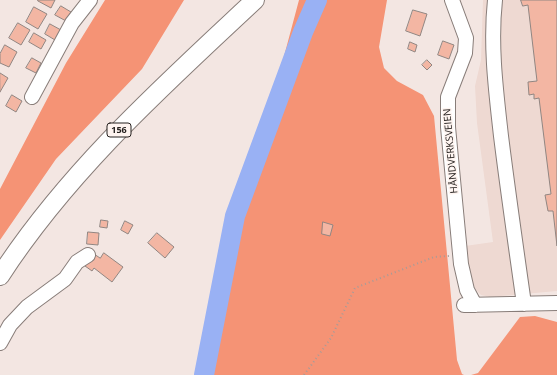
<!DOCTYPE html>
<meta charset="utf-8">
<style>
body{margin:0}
canvas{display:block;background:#f3e6e2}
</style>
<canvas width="557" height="375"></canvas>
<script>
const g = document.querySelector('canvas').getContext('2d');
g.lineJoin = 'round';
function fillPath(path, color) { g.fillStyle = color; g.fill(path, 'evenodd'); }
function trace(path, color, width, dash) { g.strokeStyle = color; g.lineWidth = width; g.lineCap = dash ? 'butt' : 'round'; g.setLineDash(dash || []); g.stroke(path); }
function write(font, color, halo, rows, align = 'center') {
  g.font = font + ' "Open Sans",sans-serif'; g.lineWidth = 3; g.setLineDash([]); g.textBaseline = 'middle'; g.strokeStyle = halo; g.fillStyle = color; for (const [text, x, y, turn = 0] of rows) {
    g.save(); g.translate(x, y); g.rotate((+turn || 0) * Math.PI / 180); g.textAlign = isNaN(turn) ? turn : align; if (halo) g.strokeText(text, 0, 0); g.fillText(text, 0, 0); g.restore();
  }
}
fillPath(new Path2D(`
 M 483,0 L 557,0 L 557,291 L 490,297 L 481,295 L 477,291 L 470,280 L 465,246 L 493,242 L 477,123 L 475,86 L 481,60 Z`), '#eed9d2');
fillPath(new Path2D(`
 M 105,0 L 184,0 L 142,69 L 56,159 L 0,240 L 0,189 L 66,63 Z
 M 299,0 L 387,0 L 379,47 L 384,68 L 397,81 L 423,95 L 434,116 L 457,360 L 462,374 L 464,375 L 199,375 Z
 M 535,316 L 557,322 L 557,375 L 471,375 L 478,373 L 520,317 Z`), '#f59375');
trace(new Path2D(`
 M 204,375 L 235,216 L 303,32 L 317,0`), '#99b1f4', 20);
const building = new Path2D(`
 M 38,0 L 55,0 L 51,8 L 38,1 Z
 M 521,0 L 557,0 L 557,246 L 553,211 L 548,211 L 545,195 L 551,194 L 539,98 L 534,99 L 534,94 L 529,95 L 528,82 L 537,81 L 528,5 L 523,6 Z
 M 61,6 L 71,12 L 66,21 L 55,15 Z
 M 34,7 L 47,14 L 38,29 L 26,22 Z
 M 413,10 L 427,14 L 420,36 L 406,31 Z
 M 18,23 L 30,30 L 21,45 L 9,38 Z
 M 50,24 L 61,30 L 55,40 L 45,34 Z
 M 34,33 L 46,40 L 41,49 L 29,42 Z
 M 443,41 L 454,45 L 449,59 L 438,55 Z
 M 410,42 L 417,45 L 415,52 L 408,49 Z
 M 5,45 L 17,52 L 9,67 L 0,63 L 0,54 Z
 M 32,58 L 41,63 L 36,73 L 26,68 Z
 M 427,60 L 432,65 L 427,70 L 422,65 Z
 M 0,73 L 8,78 L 0,92 Z
 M 12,95 L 22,101 L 16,112 L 6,106 Z
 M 101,220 L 108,221 L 107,228 L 100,227 Z
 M 125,221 L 133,225 L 128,234 L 121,230 Z
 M 323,222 L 333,225 L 330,236 L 322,234 Z
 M 88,232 L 99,233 L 98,245 L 87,244 Z
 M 157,233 L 174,247 L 165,258 L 148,243 Z
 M 104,253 L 123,267 L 112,282 L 94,268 L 92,271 L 85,266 L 94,254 L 100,258 Z`);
fillPath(building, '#f3b6a3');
trace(building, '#918682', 1);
const minor = new Path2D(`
 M 452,0 L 466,38 L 465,53 L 448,97 L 448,127 L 461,264 L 467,290 L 475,305
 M 495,0 C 490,45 496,91 501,136 C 508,192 516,248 524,304
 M 32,97 L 72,23 L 90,0
 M 464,305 L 557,303
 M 0,343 L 10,325 L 27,307 L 65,279 L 77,262 L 88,255`);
const major = new Path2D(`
 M 0,276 C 69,170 163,86 255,0`);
trace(minor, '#887d79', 16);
trace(major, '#887d79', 20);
trace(new Path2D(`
 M 304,375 L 331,338 L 355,288 L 434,257 L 449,256`), '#a59c99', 2, [1, 3]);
trace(minor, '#fff', 14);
trace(major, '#fff', 18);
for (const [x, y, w] of [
 [119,130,24]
]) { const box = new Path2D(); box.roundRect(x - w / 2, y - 7, w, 14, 3); g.fillStyle = '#fef4f0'; g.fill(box); trace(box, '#25211f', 1); }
write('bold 9px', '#25211f', null, [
 ["156",119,130]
]);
write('10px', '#25211f', '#fef4f0', [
 ["HÅNDVERKSVEIEN",451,151,-95]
]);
</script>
